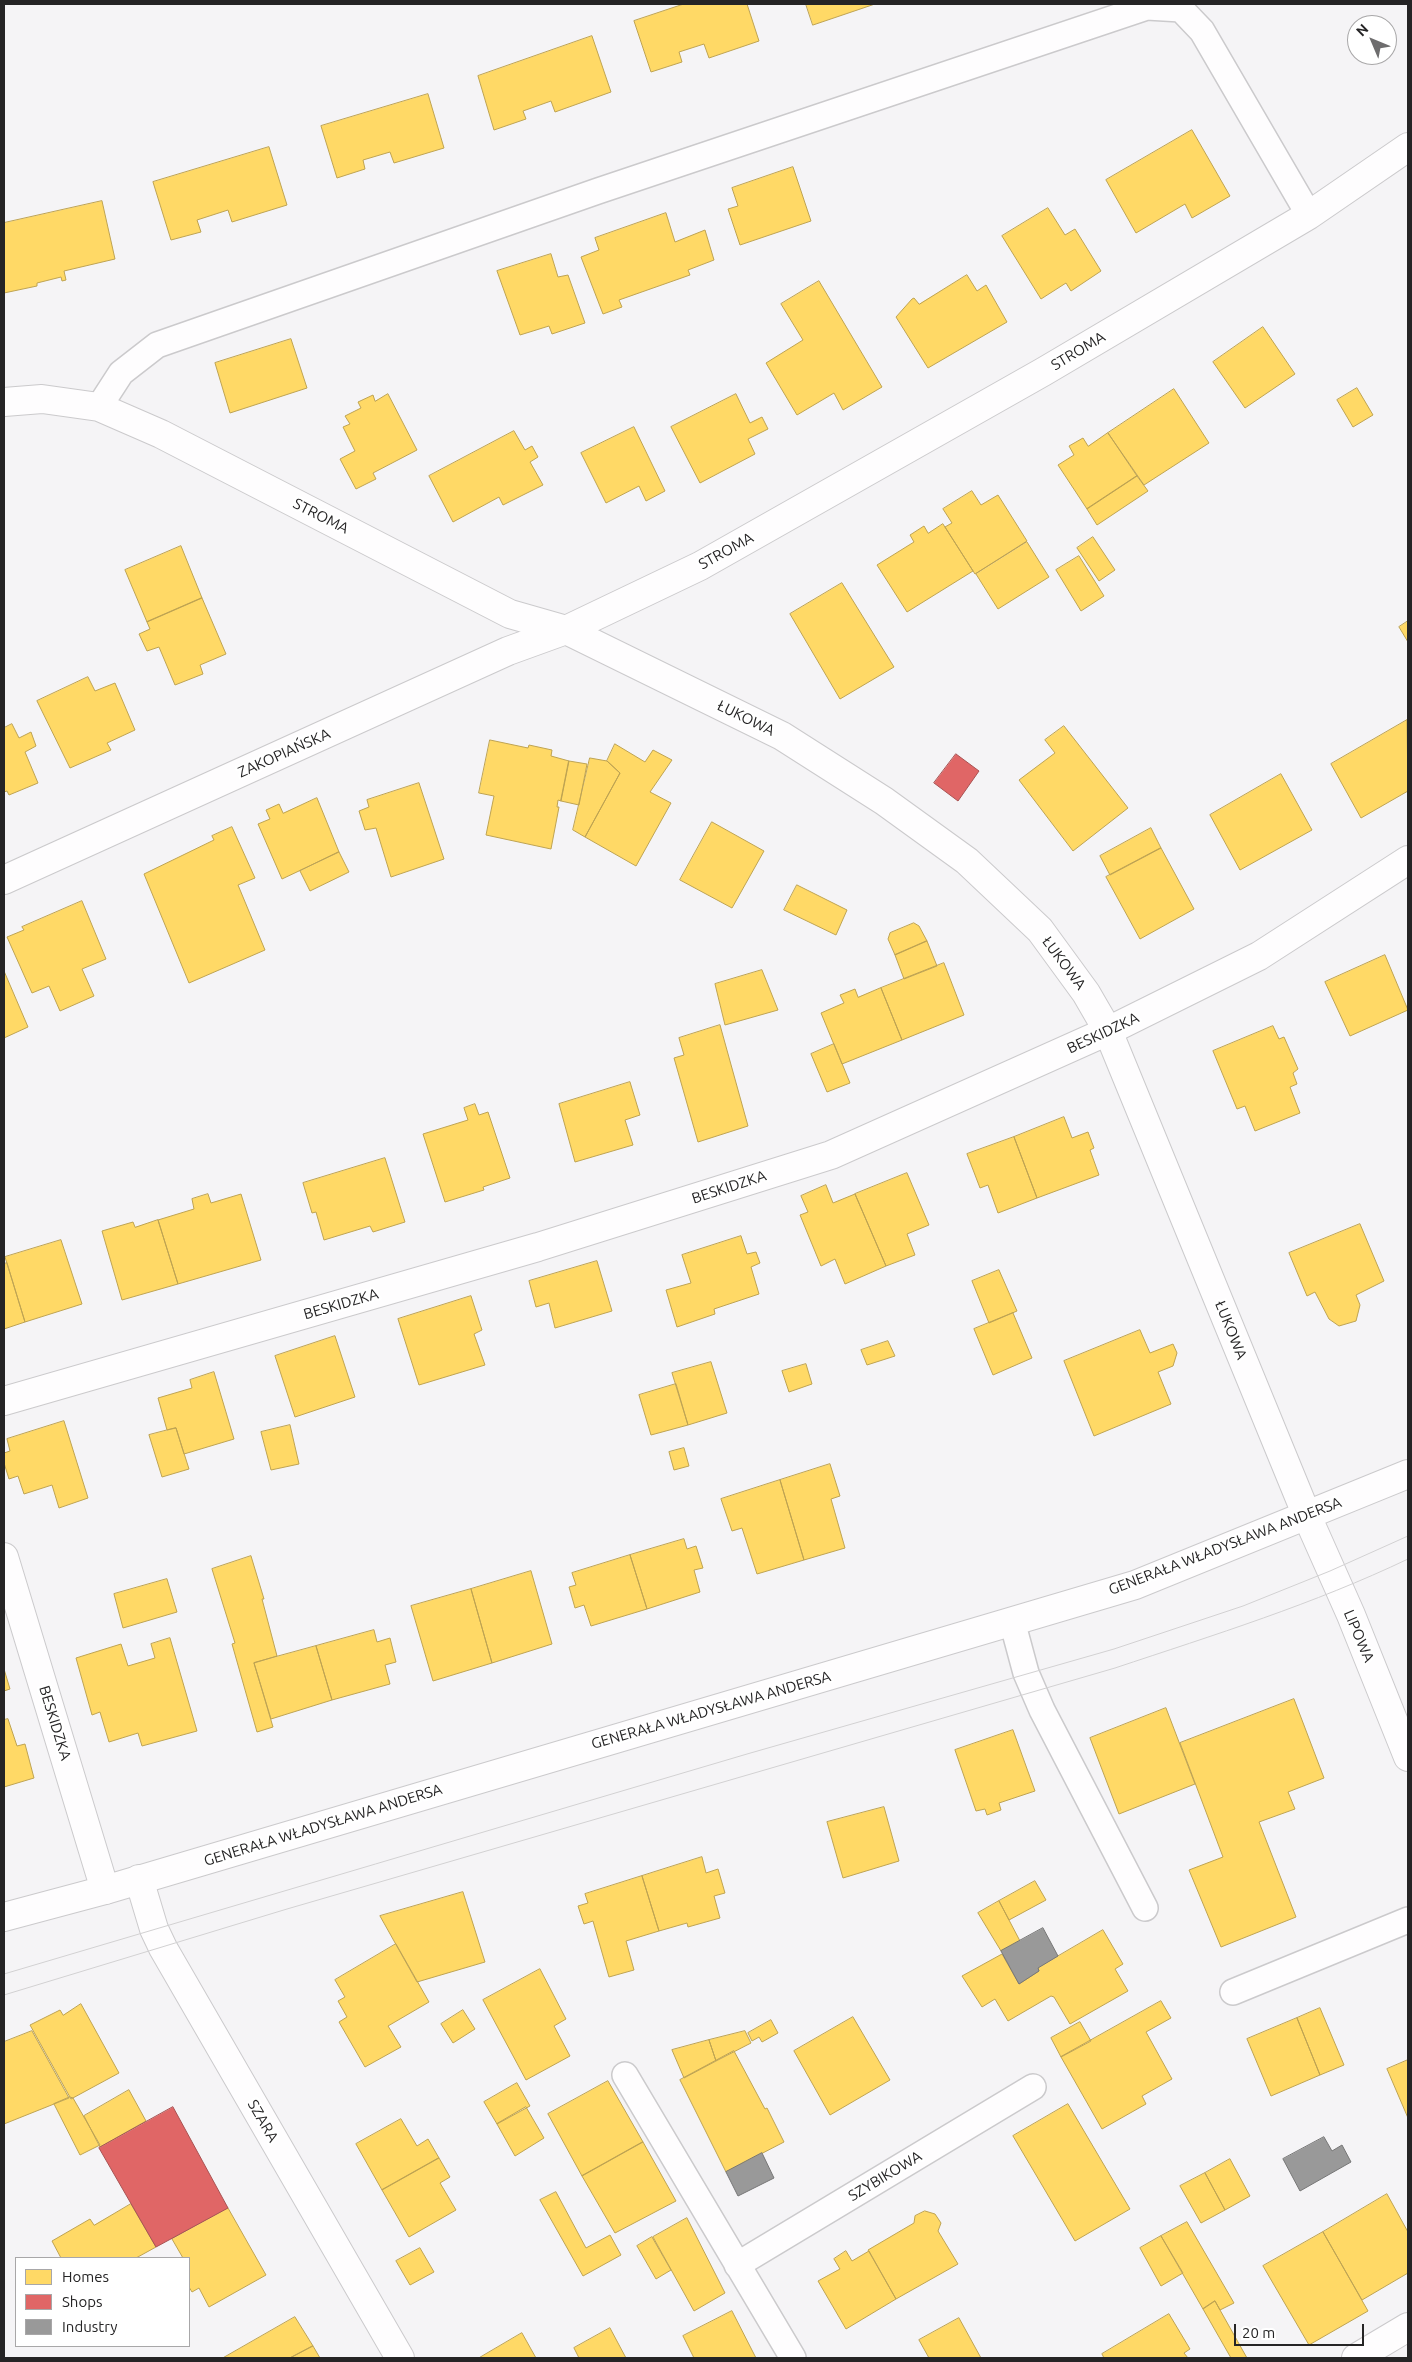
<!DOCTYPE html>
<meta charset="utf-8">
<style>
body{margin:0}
#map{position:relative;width:1412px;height:2362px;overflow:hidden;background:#f5f4f6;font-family:Ubuntu,sans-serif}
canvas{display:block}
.frame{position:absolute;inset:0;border:5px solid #252425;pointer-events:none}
.legend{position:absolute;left:15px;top:2257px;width:175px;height:90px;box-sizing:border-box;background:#fff;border:1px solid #a8a7a8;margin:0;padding:6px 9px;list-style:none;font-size:15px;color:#252425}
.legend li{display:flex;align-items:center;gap:10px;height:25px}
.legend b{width:25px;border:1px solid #a8a7a8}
.north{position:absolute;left:1347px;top:15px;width:50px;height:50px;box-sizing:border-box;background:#fff;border:1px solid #a8a7a8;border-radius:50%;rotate:315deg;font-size:14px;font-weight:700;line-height:20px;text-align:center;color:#252425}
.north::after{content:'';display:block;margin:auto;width:18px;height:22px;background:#6e6d6e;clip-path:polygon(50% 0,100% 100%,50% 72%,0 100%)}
.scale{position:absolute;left:1234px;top:2324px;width:130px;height:22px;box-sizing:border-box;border:2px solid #252425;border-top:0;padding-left:6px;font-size:15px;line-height:18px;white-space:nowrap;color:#252425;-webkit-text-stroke:4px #fff;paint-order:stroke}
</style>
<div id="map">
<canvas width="1412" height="2362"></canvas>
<div class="frame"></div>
<ul class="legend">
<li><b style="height:14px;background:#ffd966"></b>Homes</li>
<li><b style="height:14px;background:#e06666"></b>Shops</li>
<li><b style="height:14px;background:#999"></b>Industry</li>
</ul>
<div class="north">N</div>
<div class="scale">20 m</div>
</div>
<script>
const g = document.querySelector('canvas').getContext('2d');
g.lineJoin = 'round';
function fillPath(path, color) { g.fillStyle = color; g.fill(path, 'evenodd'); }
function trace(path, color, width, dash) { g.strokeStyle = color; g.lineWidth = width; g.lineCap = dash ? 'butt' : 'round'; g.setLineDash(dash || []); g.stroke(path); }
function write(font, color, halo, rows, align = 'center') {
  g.font = font + ' Ubuntu,sans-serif'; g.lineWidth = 5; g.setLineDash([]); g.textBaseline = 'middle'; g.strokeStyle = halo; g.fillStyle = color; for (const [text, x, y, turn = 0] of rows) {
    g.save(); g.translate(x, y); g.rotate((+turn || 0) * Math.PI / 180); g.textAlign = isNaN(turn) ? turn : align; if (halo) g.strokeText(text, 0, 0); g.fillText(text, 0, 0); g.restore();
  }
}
const homes = new Path2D(`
 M 684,4 L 747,4 L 759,41 L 709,58 L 704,44 L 679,52 L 682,62 L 651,72 L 634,21 Z
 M 806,4 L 875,4 L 813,25 Z
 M 592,36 L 611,92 L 555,112 L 551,101 L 523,111 L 526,119 L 494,130 L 478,76 Z
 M 428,94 L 444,148 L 394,163 L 390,152 L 363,160 L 365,169 L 337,178 L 321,126 Z
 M 1192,130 L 1230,196 L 1192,218 L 1185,204 L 1136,233 L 1106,180 Z
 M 269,147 L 287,205 L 232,222 L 228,210 L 197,220 L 201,232 L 171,240 L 153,182 Z
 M 793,167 L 811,221 L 740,245 L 728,209 L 738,206 L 732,188 Z
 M 102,201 L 115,259 L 64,271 L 66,280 L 62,281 L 61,277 L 37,283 L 37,286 L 4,293 L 4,223 Z
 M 1048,208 L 1065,235 L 1075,229 L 1101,271 L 1071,291 L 1066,283 L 1041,299 L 1002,236 Z
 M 666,213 L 675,242 L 705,230 L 714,260 L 688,270 L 690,275 L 619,300 L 622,307 L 603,314 L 581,257 L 599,250 L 595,238 Z
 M 551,254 L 558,277 L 568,275 L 585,323 L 552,334 L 549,326 L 520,335 L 497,271 Z
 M 967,275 L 977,291 L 986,285 L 1007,322 L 928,368 L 896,317 L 912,299 L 914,298 L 919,304 Z
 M 819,281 L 882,387 L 843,410 L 834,393 L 797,415 L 766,363 L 803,340 L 781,304 Z
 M 1263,327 L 1295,374 L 1245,408 L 1213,362 Z
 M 291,339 L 307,388 L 230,413 L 215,363 Z
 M 1357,388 L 1373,415 L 1353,427 L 1337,400 Z
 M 1174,389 L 1209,443 L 1144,485 L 1108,433 Z
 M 388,394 L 417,450 L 373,473 L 376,479 L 356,489 L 340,459 L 355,451 L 343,427 L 350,424 L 345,416 L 361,408 L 358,402 L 373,395 L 375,401 Z
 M 736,394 L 750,423 L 762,417 L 768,429 L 748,439 L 755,454 L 700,483 L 671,427 Z
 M 634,427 L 665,491 L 646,501 L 639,486 L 606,503 L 581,453 Z
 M 514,431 L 525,450 L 532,446 L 538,457 L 530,462 L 543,485 L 503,505 L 499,497 L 453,522 L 429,476 Z
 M 1108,433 L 1137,476 L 1087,509 L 1058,465 L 1074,455 L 1069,446 L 1083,438 L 1088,446 Z
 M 1137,476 L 1148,491 L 1097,525 L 1087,509 Z
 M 972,491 L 981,505 L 998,495 L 1027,541 L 975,574 L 945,527 L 952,523 L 943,509 Z
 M 943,524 L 973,571 L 907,612 L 877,565 L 914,542 L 910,535 L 924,526 L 928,533 Z
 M 1093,537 L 1115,570 L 1099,581 L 1077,548 Z
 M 1027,542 L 1049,577 L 998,609 L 976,574 Z
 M 181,546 L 202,598 L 147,622 L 125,570 Z
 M 1079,556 L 1104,596 L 1081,611 L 1056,570 Z
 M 842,583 L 894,667 L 840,699 L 790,614 Z
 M 202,598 L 226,654 L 200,665 L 203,674 L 175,685 L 159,647 L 147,651 L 139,634 L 150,629 L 147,622 Z
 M 1408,621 L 1408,642 L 1399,627 Z
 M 88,677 L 95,691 L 115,683 L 135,730 L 107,743 L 111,750 L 70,768 L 37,701 Z
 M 1407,720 L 1408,791 L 1361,818 L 1331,764 Z
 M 12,724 L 19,738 L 31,732 L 36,746 L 25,752 L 38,783 L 9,795 L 7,791 L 4,792 L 4,728 Z
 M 1064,726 L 1128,808 L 1073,851 L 1019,780 L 1055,753 L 1045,740 Z
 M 490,740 L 528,748 L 529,745 L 552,750 L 551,756 L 569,761 L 561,801 L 558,800 L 557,807 L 559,807 L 551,849 L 486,835 L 494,796 L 479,793 Z
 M 615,744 L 645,762 L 653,750 L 672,760 L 650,792 L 671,803 L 636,866 L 585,837 L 620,773 L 607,761 Z
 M 590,758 L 607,761 L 620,773 L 585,837 L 573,830 Z
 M 569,761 L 587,764 L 579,805 L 561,801 Z
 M 1281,774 L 1312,830 L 1240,870 L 1210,815 Z
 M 419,783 L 444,859 L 391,877 L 376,828 L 365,830 L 359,811 L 369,807 L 367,800 Z
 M 317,798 L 339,852 L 282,879 L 258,824 L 270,819 L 266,810 L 279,804 L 283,813 Z
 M 712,822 L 764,851 L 732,908 L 680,880 Z
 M 232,827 L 255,878 L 238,885 L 265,950 L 189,983 L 144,874 L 214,840 L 212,836 Z
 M 1151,828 L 1161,848 L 1110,875 L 1100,856 Z
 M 1161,848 L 1194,909 L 1140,939 L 1106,877 Z
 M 339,852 L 349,872 L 310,891 L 300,871 Z
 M 797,885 L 847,910 L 836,935 L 784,910 Z
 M 82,901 L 106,959 L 82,969 L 94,996 L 60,1011 L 49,986 L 32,993 L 7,937 L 24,930 L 22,927 Z
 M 914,923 L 919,926 L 927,941 L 895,955 L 888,939 L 890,933 Z
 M 927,941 L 937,966 L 904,979 L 895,955 Z
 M 1385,955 L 1408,1010 L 1350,1036 L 1325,982 Z
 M 944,963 L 964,1015 L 902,1040 L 881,988 Z
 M 762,970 L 778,1010 L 725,1025 L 715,984 Z
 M 4,971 L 28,1027 L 4,1038 Z
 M 881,988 L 902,1040 L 842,1064 L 821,1013 L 844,1003 L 840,995 L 855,989 L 858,997 Z
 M 720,1025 L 748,1126 L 698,1142 L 674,1058 L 684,1055 L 679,1038 Z
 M 1273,1026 L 1279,1039 L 1284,1037 L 1298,1069 L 1293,1073 L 1297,1084 L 1290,1087 L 1300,1113 L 1255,1131 L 1245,1106 L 1237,1109 L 1213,1051 Z
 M 834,1044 L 850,1083 L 827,1092 L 811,1054 Z
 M 630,1082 L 640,1115 L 625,1120 L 633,1145 L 575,1162 L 559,1104 Z
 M 475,1104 L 479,1115 L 488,1112 L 510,1178 L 483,1187 L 484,1190 L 445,1202 L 423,1134 L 468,1120 L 464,1108 Z
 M 1064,1117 L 1072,1138 L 1088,1132 L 1094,1148 L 1090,1150 L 1099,1175 L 1037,1198 L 1014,1137 Z
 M 1014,1137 L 1037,1198 L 998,1213 L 988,1185 L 980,1188 L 967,1154 Z
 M 385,1158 L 405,1222 L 373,1232 L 370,1226 L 324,1240 L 316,1212 L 312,1213 L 303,1183 Z
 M 907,1173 L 929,1225 L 907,1234 L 915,1255 L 886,1266 L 855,1194 Z
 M 826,1185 L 833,1203 L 855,1194 L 886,1266 L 845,1284 L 835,1259 L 821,1266 L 800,1215 L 808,1212 L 801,1196 Z
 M 208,1194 L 211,1203 L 241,1194 L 261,1260 L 178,1284 L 158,1220 L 194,1209 L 192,1199 Z
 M 158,1220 L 178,1284 L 122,1300 L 102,1231 L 133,1222 L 135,1227 Z
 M 1360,1224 L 1384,1281 L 1356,1295 L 1360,1305 L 1356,1321 L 1339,1326 L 1329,1319 L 1315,1292 L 1307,1296 L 1289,1253 Z
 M 741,1236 L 747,1254 L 756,1252 L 760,1263 L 751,1267 L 759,1294 L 714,1309 L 715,1314 L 677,1327 L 666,1290 L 691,1283 L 682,1255 Z
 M 61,1240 L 82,1304 L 25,1322 L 5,1257 Z
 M 597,1261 L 612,1311 L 555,1328 L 549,1303 L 536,1307 L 529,1281 Z
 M 7,1263 L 25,1322 L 4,1329 L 4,1264 Z
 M 999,1270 L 1017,1311 L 989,1323 L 972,1281 Z
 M 471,1296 L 482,1330 L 474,1334 L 485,1365 L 419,1385 L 398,1319 Z
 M 1013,1313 L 1032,1358 L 993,1375 L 974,1329 Z
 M 1140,1330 L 1150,1353 L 1173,1344 L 1177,1353 L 1173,1366 L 1158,1372 L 1171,1404 L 1094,1436 L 1064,1361 Z
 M 335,1336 L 355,1397 L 295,1417 L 275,1356 Z
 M 888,1341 L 895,1356 L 867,1365 L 861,1350 Z
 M 711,1362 L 727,1413 L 688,1425 L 672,1373 Z
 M 806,1364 L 812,1384 L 789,1392 L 782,1371 Z
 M 214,1372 L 234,1439 L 184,1454 L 176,1428 L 167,1430 L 158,1398 L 192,1388 L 190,1380 Z
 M 676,1384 L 688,1425 L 651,1435 L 639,1395 Z
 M 64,1421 L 88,1498 L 59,1508 L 52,1485 L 24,1494 L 18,1476 L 9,1479 L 4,1463 L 4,1453 L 10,1451 L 7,1439 Z
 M 290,1425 L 299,1464 L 271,1470 L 261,1432 Z
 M 176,1428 L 189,1469 L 162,1477 L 149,1435 Z
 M 684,1448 L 689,1466 L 674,1470 L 669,1452 Z
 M 830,1464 L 840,1496 L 831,1499 L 845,1548 L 804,1560 L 780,1480 Z
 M 780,1480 L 804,1560 L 757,1574 L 742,1528 L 732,1531 L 721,1499 Z
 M 684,1539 L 687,1549 L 696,1546 L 703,1568 L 694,1570 L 700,1592 L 647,1609 L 630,1555 Z
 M 630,1555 L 647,1609 L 591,1626 L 584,1605 L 575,1608 L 569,1587 L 576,1585 L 572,1573 Z
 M 251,1556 L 264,1599 L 262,1599 L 277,1656 L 254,1663 L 273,1727 L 257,1732 L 232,1644 L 235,1643 L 212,1569 Z
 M 531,1571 L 552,1644 L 492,1663 L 471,1589 Z
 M 167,1579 L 177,1612 L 123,1628 L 114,1594 Z
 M 471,1589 L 492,1663 L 433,1681 L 411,1606 Z
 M 374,1630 L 377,1642 L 390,1638 L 396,1662 L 385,1665 L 390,1684 L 332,1700 L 316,1646 Z
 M 170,1638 L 197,1731 L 142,1746 L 138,1733 L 109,1742 L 100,1712 L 92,1715 L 76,1658 L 121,1644 L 128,1666 L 155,1658 L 151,1644 Z
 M 316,1646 L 332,1700 L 271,1719 L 254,1663 Z
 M 4,1669 L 10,1689 L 4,1691 Z
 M 1294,1699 L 1324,1778 L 1288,1792 L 1295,1809 L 1259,1822 L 1296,1917 L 1221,1947 L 1189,1870 L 1223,1857 L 1180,1743 Z
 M 1166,1708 L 1195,1784 L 1119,1814 L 1090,1738 Z
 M 8,1719 L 17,1746 L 25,1744 L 34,1778 L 4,1787 L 4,1720 Z
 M 1013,1730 L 1035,1791 L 999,1803 L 1001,1810 L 987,1815 L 985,1809 L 976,1811 L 955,1750 Z
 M 884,1807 L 899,1861 L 843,1878 L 827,1822 Z
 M 702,1857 L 706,1873 L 718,1869 L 725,1893 L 714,1896 L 720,1918 L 688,1927 L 687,1923 L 659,1931 L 642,1876 Z
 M 642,1876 L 659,1931 L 626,1941 L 634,1970 L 609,1977 L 593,1921 L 584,1924 L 578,1906 L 588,1903 L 585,1894 Z
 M 1035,1881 L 1046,1900 L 1009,1920 L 999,1901 Z
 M 463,1892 L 485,1962 L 417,1982 L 380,1916 Z
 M 999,1901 L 1020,1941 L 1001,1951 L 978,1913 Z
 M 1103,1930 L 1123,1964 L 1115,1969 L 1128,1991 L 1070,2024 L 1054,1997 L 1051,1996 L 1008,2021 L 995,1999 L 982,2007 L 962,1976 L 1002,1954 L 1019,1984 L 1039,1971 L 1038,1968 Z
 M 396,1944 L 429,2002 L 388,2026 L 401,2047 L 365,2067 L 339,2022 L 347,2017 L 338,2001 L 345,1997 L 335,1980 Z
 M 540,1969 L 566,2019 L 554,2026 L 570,2056 L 526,2080 L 483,2000 Z
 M 1161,2001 L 1171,2018 L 1146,2032 L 1172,2079 L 1142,2096 L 1146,2104 L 1102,2129 L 1061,2057 Z
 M 81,2004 L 119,2073 L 71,2099 L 30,2025 L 60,2010 L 63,2015 Z
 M 1320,2008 L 1344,2065 L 1320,2075 L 1297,2018 Z
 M 463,2010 L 475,2029 L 453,2043 L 441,2024 Z
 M 853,2017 L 890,2080 L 830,2115 L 794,2051 Z
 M 1297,2018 L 1320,2075 L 1271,2096 L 1247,2039 Z
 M 771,2020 L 778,2033 L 762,2042 L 759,2037 L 752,2041 L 748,2033 Z
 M 1080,2022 L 1091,2041 L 1061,2057 L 1051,2038 Z
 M 32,2031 L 69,2098 L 4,2124 L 4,2042 Z
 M 745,2031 L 751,2043 L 716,2061 L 709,2040 Z
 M 709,2040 L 716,2061 L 684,2078 L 672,2050 Z
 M 734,2051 L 765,2109 L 767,2108 L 784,2142 L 726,2172 L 680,2080 Z
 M 1408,2060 L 1408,2118 L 1387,2069 Z
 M 608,2081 L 643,2142 L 582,2176 L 548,2114 Z
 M 517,2083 L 530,2106 L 497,2124 L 484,2102 Z
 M 129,2090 L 146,2121 L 100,2147 L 84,2116 Z
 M 70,2097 L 73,2098 L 100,2145 L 80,2155 L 54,2104 Z
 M 1068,2104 L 1130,2209 L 1075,2241 L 1013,2136 Z
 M 526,2107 L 544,2138 L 515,2156 L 497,2124 Z
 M 401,2119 L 417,2146 L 428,2139 L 439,2158 L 382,2190 L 356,2144 Z
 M 643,2142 L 676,2201 L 615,2233 L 582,2176 Z
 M 439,2158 L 450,2177 L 440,2183 L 456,2210 L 409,2237 L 382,2190 Z
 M 1230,2159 L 1250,2196 L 1225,2210 L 1205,2173 Z
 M 1205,2173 L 1225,2210 L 1201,2223 L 1180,2186 Z
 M 556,2192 L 586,2248 L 610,2235 L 621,2255 L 583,2276 L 540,2200 Z
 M 1387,2194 L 1408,2232 L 1408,2273 L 1362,2300 L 1323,2232 Z
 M 131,2204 L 156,2247 L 136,2258 L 61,2258 L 52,2241 L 90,2219 L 94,2225 Z
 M 228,2208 L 266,2275 L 209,2307 L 199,2288 L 192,2292 L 189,2287 L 189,2258 L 183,2258 L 172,2239 Z
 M 925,2211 L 935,2214 L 941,2223 L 938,2231 L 958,2264 L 896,2299 L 868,2250 L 914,2223 L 915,2216 Z
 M 687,2218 L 725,2293 L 694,2311 L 653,2237 Z
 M 1187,2222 L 1234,2303 L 1220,2310 L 1215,2301 L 1203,2309 L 1161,2236 Z
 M 1323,2232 L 1368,2311 L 1309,2345 L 1263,2266 Z
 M 1161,2236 L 1183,2273 L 1161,2286 L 1140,2248 Z
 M 652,2237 L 671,2270 L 656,2279 L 637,2246 Z
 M 420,2248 L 434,2272 L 410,2285 L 396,2261 Z
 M 846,2251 L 852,2261 L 869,2251 L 896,2299 L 846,2329 L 818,2281 L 840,2269 L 834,2259 Z
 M 1215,2301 L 1220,2310 L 1247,2358 L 1231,2358 L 1203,2309 Z
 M 732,2311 L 756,2358 L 694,2358 L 683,2336 Z
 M 1169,2314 L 1190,2349 L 1184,2353 L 1188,2358 L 1104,2358 L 1102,2354 Z
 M 295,2317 L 313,2346 L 290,2358 L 223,2358 Z
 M 959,2318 L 981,2358 L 929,2358 L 919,2340 Z
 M 610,2328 L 626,2358 L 579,2358 L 574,2348 Z
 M 522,2333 L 536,2358 L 479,2358 Z
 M 313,2346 L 320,2358 L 290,2358 Z`);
fillPath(homes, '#ffd966');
trace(homes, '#bea352', 1);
const shops = new Path2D(`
 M 956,754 L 979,771 L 958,801 L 934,783 Z
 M 173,2107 L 228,2208 L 156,2247 L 99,2148 Z`);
fillPath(shops, '#e06666');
trace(shops, '#a85252', 1);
const industry = new Path2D(`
 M 1043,1928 L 1058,1956 L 1038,1968 L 1039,1971 L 1019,1984 L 1001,1951 Z
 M 1324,2137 L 1332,2151 L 1342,2145 L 1351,2162 L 1300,2191 L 1283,2159 Z
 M 762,2153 L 774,2178 L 738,2196 L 726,2172 Z`);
fillPath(industry, '#999');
trace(industry, '#767676', 1);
const lane = new Path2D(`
 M 99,407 L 121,373 L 157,345 L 598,191 L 1147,7 L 1181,9 L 1202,31 L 1309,215
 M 1012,1621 L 1026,1673 L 1042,1710 L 1145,1908
 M 1233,1992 L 1408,1920
 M 625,2075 L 793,2358
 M 737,2265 L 1033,2087`);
const street = new Path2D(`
 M 4,402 L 42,399 L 99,407 L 161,434 L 510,614 L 566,630 L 700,566 L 1043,372 L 1309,215 L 1408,147
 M 4,880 L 508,651 L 566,630 L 782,736 L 884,801 L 967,861 L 1040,930 L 1086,993 L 1108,1031 L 1307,1516 L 1351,1615 L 1408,1757
 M 4,1401 L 538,1247 L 831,1155 L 1108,1031 L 1259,956 L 1408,860
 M 4,1557 L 105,1890
 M 139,1879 L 154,1929 L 163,1948 L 400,2358
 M 1356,2358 L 1408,2327`);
const secondary = new Path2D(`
 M 4,1917 L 105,1890 L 1135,1585 L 1408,1474`);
trace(lane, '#cbcacc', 28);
trace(street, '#cbcacc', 30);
trace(secondary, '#cbcacc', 30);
trace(lane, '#fefdfe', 25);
trace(street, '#fefdfe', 28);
trace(secondary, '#fefdfe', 28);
trace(new Path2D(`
 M 4,1974 L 747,1754 L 1114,1649 L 1243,1606 L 1330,1571 L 1408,1536
 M 4,1995 L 287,1909 L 1115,1668 C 1214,1635 1314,1604 1408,1559`), '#d2d1d2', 1);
write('15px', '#252425', '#fff', [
 ["STROMA",1078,351,-31],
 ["STROMA",321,516,27],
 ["STROMA",726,551,-29],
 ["ŁUKOWA",746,718,26],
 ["ZAKOPIAŃSKA",284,753,-24],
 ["ŁUKOWA",1064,963,53],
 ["BESKIDZKA",1103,1033,-25],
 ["BESKIDZKA",729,1187,-18],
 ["BESKIDZKA",341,1304,-16],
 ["ŁUKOWA",1231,1330,68],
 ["GENERAŁA WŁADYSŁAWA ANDERSA",1225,1546,-21],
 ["LIPOWA",1359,1636,67],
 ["GENERAŁA WŁADYSŁAWA ANDERSA",711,1710,-16],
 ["BESKIDZKA",55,1723,73],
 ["GENERAŁA WŁADYSŁAWA ANDERSA",323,1825,-17],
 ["SZARA",263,2121,60],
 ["SZYBIKOWA",885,2176,-31]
]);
</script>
